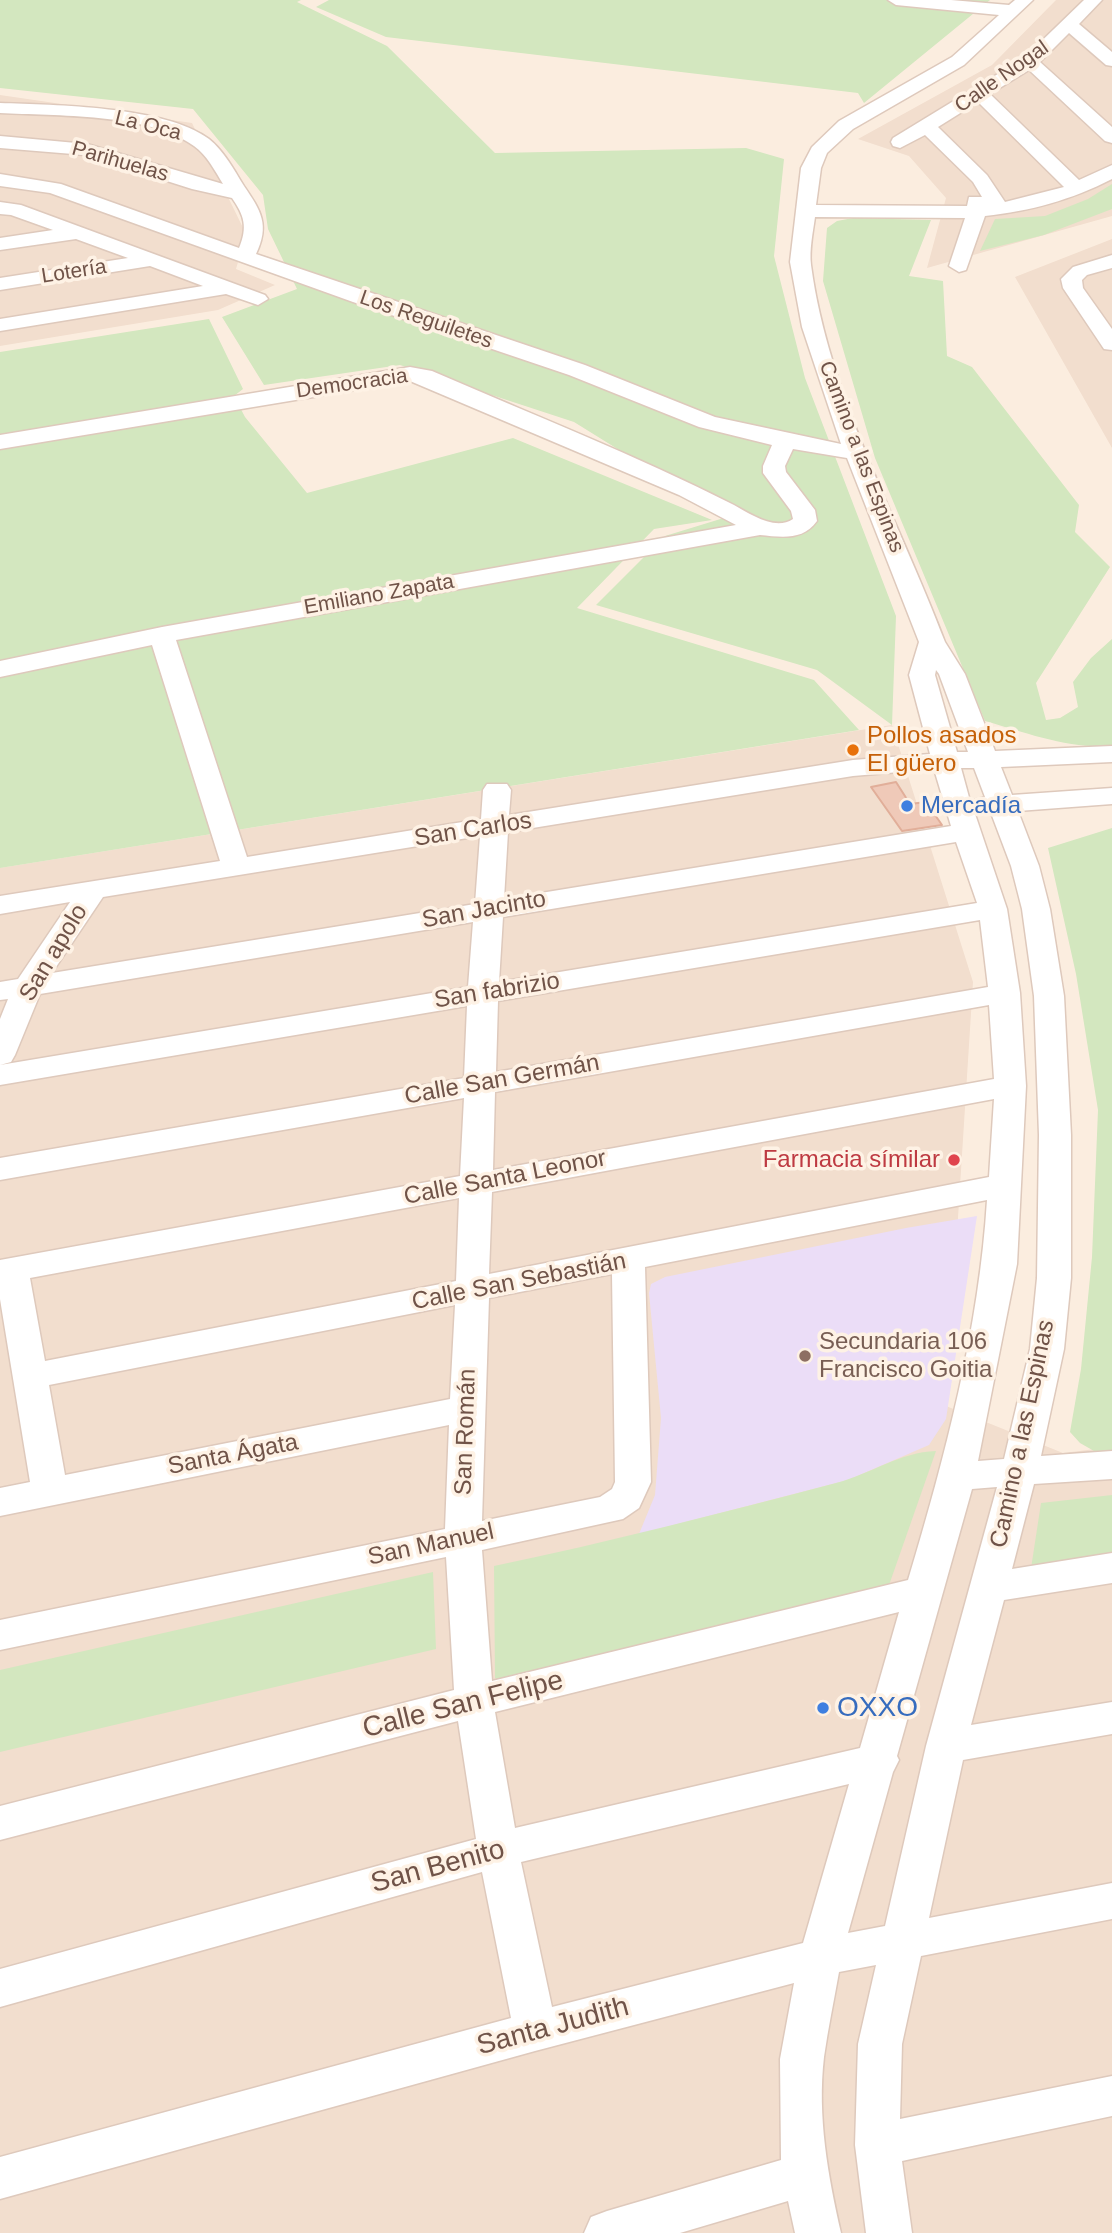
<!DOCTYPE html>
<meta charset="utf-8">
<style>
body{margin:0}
canvas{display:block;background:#fbeddf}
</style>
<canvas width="1112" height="2233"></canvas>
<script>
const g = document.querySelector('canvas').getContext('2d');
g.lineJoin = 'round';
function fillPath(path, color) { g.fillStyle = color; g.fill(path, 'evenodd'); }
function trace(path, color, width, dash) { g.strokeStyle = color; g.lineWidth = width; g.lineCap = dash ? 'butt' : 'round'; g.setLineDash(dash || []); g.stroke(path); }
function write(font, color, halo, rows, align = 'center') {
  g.font = font + ' Arial,sans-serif'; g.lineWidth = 7; g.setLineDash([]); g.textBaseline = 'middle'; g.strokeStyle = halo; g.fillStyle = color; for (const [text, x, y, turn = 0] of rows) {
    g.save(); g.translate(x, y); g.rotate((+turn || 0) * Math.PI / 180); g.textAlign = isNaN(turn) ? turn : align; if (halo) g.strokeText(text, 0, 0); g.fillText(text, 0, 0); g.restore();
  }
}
fillPath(new Path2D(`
 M 1056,0 L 1112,0 L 1112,216 L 927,268 L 946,198 L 909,156 L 858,139 L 992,65 Z
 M 0,95 L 192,123 L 246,234 L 236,269 L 275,285 L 218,310 L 0,346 Z
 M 1112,239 L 1112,448 L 1015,277 Z
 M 892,725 L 973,982 L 946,1406 L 1063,1453 L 1112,1447 L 1112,2233 L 0,2233 L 0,868 Z`), '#f2dece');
fillPath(new Path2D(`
 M 977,1216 L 946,1419 L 929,1445 L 848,1480 L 639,1534 L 655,1495 L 661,1418 L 649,1293 L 651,1284 L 665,1277 L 906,1228 Z`), '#ebddf7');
fillPath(new Path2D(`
 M 0,0 L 301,0 L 297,2 L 387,46 L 495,153 L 746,148 L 784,159 L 774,256 L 805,378 L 896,616 L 892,725 L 817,670 L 596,605 L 665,536 L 727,517 L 574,422 L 400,365 L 264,385 L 222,317 L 297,289 L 268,229 L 263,195 L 193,109 L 0,88 Z
 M 329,0 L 990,0 L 864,103 L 858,93 L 386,37 L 316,7 Z
 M 1112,184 L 1112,209 L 1044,235 L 980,251 L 995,219 L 1045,216 L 1088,199 Z
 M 853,218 L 931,220 L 909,276 L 943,281 L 947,356 L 972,367 L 1079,505 L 1075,532 L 1110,567 L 1036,683 L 1046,720 L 1060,718 L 1078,707 L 1073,682 L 1091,658 L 1112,639 L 1112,746 C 1068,749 1027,733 985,721 L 875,458 L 823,281 L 827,228 L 837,221 Z
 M 209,319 L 243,389 L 234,396 L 245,417 L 307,493 L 513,438 L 712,520 L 654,529 L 577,608 L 814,680 L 859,730 L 0,868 L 0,352 Z
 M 1112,828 L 1112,1459 L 1108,1459 L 1080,1443 L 1070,1432 L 1081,1369 L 1092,1257 L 1098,1110 L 1076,974 L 1048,848 Z
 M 936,1451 L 888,1588 L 512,1687 L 495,1678 L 494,1566 C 609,1542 722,1513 836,1483 C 871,1474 900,1452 936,1451 Z
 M 1112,1495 L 1112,1561 L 1030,1575 L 1041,1503 Z
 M 433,1572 L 436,1649 L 0,1752 L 0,1670 Z`), '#d3e7bf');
const building = new Path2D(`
 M 896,782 L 910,804 L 926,802 L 942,825 L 902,831 L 871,787 Z`);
fillPath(building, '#efc9b8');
trace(building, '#e1ae99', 2);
const minor = new Path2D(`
 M 888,0 L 951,0 L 1009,5 L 1015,0 L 1033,0 L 964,65 L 853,129 L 827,153 L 821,168 L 816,205 L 967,206 L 969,197 L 982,197 L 973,182 L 925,135 L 900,148 L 893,146 L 891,142 L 893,138 L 1024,58 L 1084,0 L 1102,0 L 1079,24 L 1112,52 L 1112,66 L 1106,65 L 1069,33 L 1040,62 L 1112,127 L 1112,143 L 1105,141 L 1029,70 L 990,94 L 1079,180 L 1112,165 L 1112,179 C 1071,200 1031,211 985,216 L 966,270 L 959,272 L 949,266 L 965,218 L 815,217 C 813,232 809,250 811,265 C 828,394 899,521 945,642 L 965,674 L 995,751 L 1112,746 L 1112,762 L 1001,767 L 1012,795 L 1112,788 L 1112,804 L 1018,811 L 1039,866 L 1050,909 L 1064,996 L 1071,1135 L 1071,1278 L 1064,1349 L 1041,1456 L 1112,1451 L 1112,1479 L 1034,1484 L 1012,1569 L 1112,1553 L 1112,1583 L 1004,1600 L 971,1725 L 1112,1702 L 1112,1734 L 963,1760 L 929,1918 L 1112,1883 L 1112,1919 L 921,1956 L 902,2044 L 900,2119 L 1112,2076 L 1112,2116 L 902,2161 L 912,2233 L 866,2233 L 855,2145 L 858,2044 L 876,1965 L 839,1972 C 834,2000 828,2029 824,2057 C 817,2116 828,2176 841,2233 L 795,2233 L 788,2201 L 680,2233 L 584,2233 L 591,2217 L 607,2211 L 781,2160 L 780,2059 L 794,1983 L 535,2051 L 0,2199 L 0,2157 L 511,2018 L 482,1872 L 0,2007 L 0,1969 L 476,1839 L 458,1721 L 0,1840 L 0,1806 L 454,1690 L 446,1557 L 0,1650 L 0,1620 L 445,1529 L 449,1425 L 0,1516 L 0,1488 L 30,1482 L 0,1299 L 0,1260 L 460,1176 L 464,1098 L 0,1180 L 0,1158 L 464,1078 L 467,1006 L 0,1085 L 0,1065 L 468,987 L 473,922 L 40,994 L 15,1055 L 11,1062 L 0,1065 L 0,1019 L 8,999 L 0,1000 L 0,982 L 18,979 L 70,902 L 0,914 L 0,896 L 220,861 L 152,645 L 0,677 L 0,661 L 162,627 L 736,525 L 679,495 L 410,381 L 0,449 L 0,435 L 410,367 L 432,371 C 533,415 636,455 734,505 C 750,514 775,531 793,519 L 791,511 L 763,473 L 763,466 L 772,445 L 699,427 L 569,375 L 353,302 L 50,193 L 0,186 L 0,174 L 61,184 L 239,248 C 248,227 244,215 232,198 L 192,189 L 85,155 L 0,148 L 0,136 L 87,144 L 223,184 C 215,171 207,155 194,146 C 149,113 55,116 0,113 L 0,103 C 55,105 165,106 209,139 C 224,151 234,170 244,186 C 261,211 270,225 256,254 L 585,365 L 715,417 L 841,444 L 802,327 L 790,262 L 801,168 L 812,147 L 839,121 L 952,57 L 999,15 L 896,5 ZM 978,102 L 1064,187 L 1005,202 L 987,175 L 938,127 ZM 793,449 L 847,458 L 919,642 L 909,675 L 930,754 L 853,760 L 509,815 L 511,790 L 507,784 L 487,784 L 483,790 L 481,819 L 247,857 L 176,640 L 760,535 C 781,537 803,541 817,521 L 815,510 L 786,472 L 785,466 ZM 936,670 L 939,674 L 968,752 L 957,752 L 935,675 ZM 961,768 L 974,768 L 985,797 L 970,801 ZM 934,769 L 951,826 L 504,899 L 508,832 L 853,776 ZM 974,811 L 991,813 L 1011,866 L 1022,909 L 1034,996 L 1039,1135 L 1037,1278 L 1030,1349 L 1004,1459 L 978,1461 L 1017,1264 L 1026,1086 L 1020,993 L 1007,909 ZM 480,836 L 475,904 L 52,973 L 103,897 ZM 956,842 L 977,903 L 499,982 L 503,917 ZM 980,920 L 988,987 L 496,1072 L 498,1001 ZM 989,1005 L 994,1079 L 493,1170 L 495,1092 ZM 994,1099 L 989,1177 L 489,1274 L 492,1192 ZM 459,1198 L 456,1281 L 45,1361 L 30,1278 ZM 987,1200 C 979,1329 945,1457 908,1580 L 492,1681 L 482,1550 L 623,1519 L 639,1508 L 651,1482 L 645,1267 ZM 612,1274 L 615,1482 L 612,1489 L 600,1497 L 482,1521 L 489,1298 ZM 455,1305 L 450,1399 L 65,1475 L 49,1385 ZM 997,1487 L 926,1746 L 885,1926 L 848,1933 L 893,1772 L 899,1760 L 897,1756 L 972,1489 ZM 899,1612 L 860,1748 L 515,1828 L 495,1712 ZM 849,1784 L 803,1943 L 552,2007 L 521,1862 Z
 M 0,202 L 21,205 L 265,295 L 268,299 L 258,305 L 226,294 L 0,331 L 0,319 L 203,286 L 150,266 L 0,290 L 0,278 L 128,258 L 76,239 L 0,250 L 0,238 L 53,230 L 11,215 L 0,214 Z
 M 1112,255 L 1112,268 L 1087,275 L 1082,280 L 1083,288 L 1112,329 L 1112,350 L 1104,349 L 1063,288 L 1061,279 L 1073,267 Z`);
trace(minor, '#dec9bc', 3);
fillPath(minor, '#fff');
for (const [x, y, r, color] of [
 [853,750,7,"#e8710a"],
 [907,806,7,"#3f7fe0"],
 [954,1160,7,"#e0444e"],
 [805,1356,7,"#8d6e63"],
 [823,1708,7,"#3f7fe0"]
]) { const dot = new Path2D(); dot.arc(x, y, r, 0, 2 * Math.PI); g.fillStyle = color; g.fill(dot); trace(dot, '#fef2e5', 2.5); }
write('21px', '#705348', '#fef2e5', [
 ["Calle Nogal",1002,77,-35],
 ["La Oca",148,126,14],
 ["Parihuelas",120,162,16],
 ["Lotería",74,272,-9],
 ["Los Reguiletes",426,320,19],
 ["Democracia",352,384,-8],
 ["Camino a las Espinas",861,457,69],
 ["Emiliano Zapata",379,595,-10]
]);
write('24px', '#c56008', '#fef2e5', [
 ["Pollos asados",867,736],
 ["El güero",867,764]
], 'left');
write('24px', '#366cbe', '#fef2e5', [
 ["Mercadía",921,806]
], 'left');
write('24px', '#705348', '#fef2e5', [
 ["San Carlos",473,830,-9],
 ["San Jacinto",484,910,-10],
 ["San apolo",54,953,-59],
 ["San fabrizio",497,991,-9],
 ["Calle San Germán",502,1080,-10],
 ["Calle Santa Leonor",505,1178,-11],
 ["Calle San Sebastián",519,1282,-11],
 ["San Román",466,1432,-88],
 ["Camino a las Espinas",1023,1434,-78],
 ["Santa Ágata",233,1455,-11],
 ["San Manuel",431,1545,-12]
]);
write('24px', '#be3a42', '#fef2e5', [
 ["Farmacia símilar",940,1160]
], 'right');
write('24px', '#785e54', '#fef2e5', [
 ["Secundaria 106",819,1342],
 ["Francisco Goitia",819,1370]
], 'left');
write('28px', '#705348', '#fef2e5', [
 ["Calle San Felipe",463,1705,-14],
 ["San Benito",438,1867,-15],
 ["Santa Judith",553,2027,-15]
]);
write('28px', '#366cbe', '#fef2e5', [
 ["OXXO",837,1708]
], 'left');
</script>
